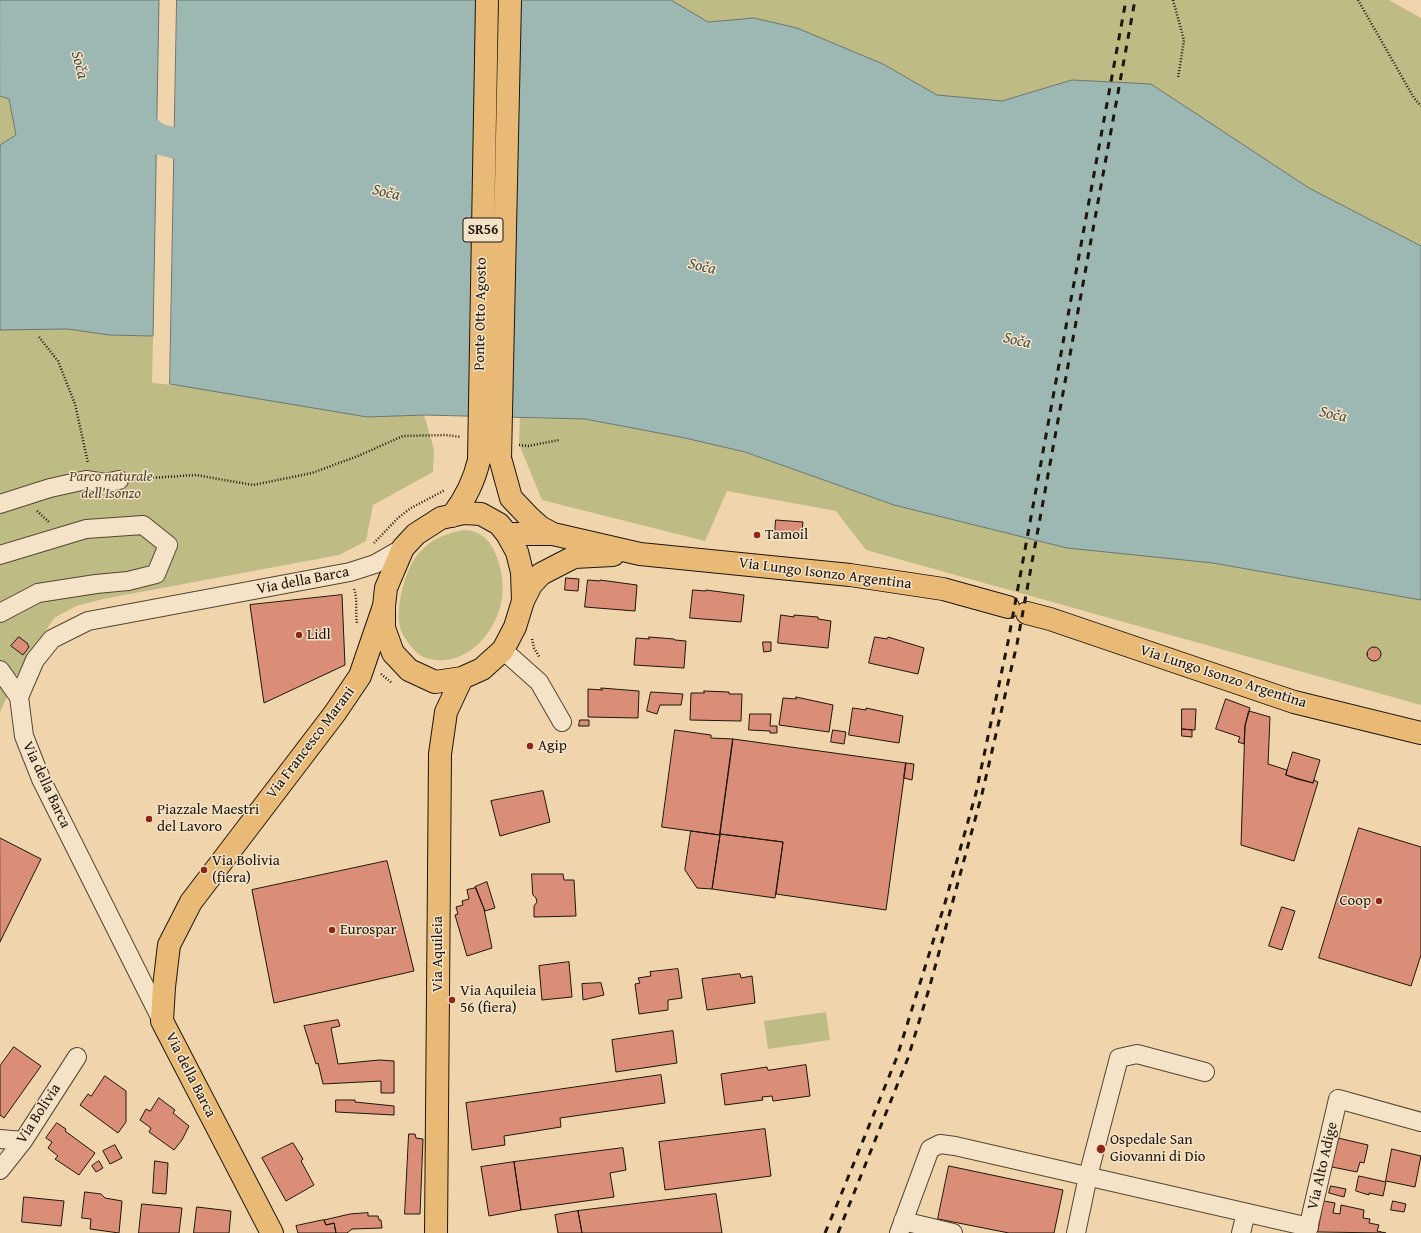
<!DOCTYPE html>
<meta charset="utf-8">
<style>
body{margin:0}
canvas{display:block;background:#f0d4ab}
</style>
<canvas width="1421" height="1233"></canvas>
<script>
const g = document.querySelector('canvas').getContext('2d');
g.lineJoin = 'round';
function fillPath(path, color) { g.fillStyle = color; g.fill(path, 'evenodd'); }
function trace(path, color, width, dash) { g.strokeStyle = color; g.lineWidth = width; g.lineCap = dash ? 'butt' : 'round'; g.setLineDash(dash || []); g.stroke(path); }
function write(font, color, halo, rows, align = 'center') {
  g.font = font + ' "Gentium Book Plus",serif'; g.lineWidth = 3; g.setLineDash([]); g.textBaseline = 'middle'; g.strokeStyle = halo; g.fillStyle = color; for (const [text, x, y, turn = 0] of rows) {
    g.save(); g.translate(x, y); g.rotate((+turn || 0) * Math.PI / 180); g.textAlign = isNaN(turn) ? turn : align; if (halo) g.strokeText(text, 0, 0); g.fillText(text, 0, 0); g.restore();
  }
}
fillPath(new Path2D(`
 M 671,0 L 1389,0 L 1421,18 L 1421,246 L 1309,188 L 1151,84 L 1072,80 L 1002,101 L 936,95 L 883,64 L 797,28 L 754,18 L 708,22 Z
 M 0,96 L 9,99 L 16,135 L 0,145 Z
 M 68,329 L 109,335 L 153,336 L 152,383 L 204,388 L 367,417 L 424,415 L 434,449 L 433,472 L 373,505 L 366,541 L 339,555 L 103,599 L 76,606 L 54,618 L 16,676 L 0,712 L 0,330 Z
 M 520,418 L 585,419 L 685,438 L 745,452 L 894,505 L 1067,548 L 1213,563 L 1421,600 L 1421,705 L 866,550 L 836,511 L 727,491 L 705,541 L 542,500 L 519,444 Z
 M 463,530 C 472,530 481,533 487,540 C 499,553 505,581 502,598 C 498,627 475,657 445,660 C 435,661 422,659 415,651 C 408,643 400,633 399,622 C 397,600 407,561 425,547 C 436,537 449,533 463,530 Z
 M 826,1012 L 830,1040 L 768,1049 L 764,1021 Z`), '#bfbb85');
const water = new Path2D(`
 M 0,0 L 159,0 L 153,336 L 109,335 L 68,329 L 0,330 L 0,145 L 16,135 L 9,99 L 0,96 Z
 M 177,0 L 671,0 L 708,22 L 754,18 L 797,28 L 883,64 L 937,95 L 1002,101 L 1072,80 L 1151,84 L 1309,188 L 1421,246 L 1421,600 L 1213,563 L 1067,548 L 894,505 L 745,452 L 685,438 L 585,419 L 424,415 L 367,417 L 170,384 Z`);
fillPath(water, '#9db7b2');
trace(water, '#6a776f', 1);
trace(new Path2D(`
 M 122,114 L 158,139 L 215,153`), '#9db7b2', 31);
const building = new Path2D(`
 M 776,520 L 803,522 L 801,536 L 775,533 Z
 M 566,578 L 579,579 L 578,591 L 565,590 Z
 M 588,580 L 600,581 L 600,580 L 637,585 L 635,611 L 585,607 Z
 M 693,590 L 706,591 L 706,590 L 744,595 L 741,622 L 690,618 Z
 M 342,595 L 345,665 L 264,703 L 250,605 Z
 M 781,615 L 794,617 L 794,615 L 818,617 L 818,619 L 831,621 L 828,648 L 778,643 Z
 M 19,637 L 27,643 L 29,647 L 23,655 L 11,646 Z
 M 649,637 L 674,639 L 675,640 L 686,641 L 684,668 L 634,665 L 636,638 L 649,639 Z
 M 875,637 L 887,639 L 888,637 L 924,648 L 918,674 L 869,663 Z
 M 763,642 L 771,642 L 771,651 L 764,652 Z
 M1367 654a7 7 0 1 1 14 0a7 7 0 1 1-14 0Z
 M 601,688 L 639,691 L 638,718 L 588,717 L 588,689 L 602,690 Z
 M 704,691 L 729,692 L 729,694 L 742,694 L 741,721 L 690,720 L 691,693 L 704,693 Z
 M 651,692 L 683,694 L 681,705 L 660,705 L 657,714 L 647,711 Z
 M 796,697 L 833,705 L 829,732 L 779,725 L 783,698 L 796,699 Z
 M 1226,699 L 1250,708 L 1245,726 L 1244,744 L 1238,742 L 1240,737 L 1216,729 Z
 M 853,708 L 866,710 L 866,708 L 903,716 L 899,743 L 849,735 Z
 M 1182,709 L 1196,709 L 1195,730 L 1182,729 Z
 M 1249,711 L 1270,717 L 1268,764 L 1287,770 L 1286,775 L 1297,779 L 1313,783 L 1314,780 L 1318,782 L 1294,861 L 1241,845 L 1245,726 Z
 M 750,714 L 771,714 L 770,726 L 777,726 L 777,733 L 770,733 L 770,731 L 749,730 Z
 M 580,720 L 589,720 L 589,726 L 579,726 Z
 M 1182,729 L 1192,730 L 1192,737 L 1182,736 Z
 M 675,730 L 711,735 L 711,738 L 733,739 L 720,834 L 783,842 L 775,898 L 712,889 L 720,835 L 662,827 Z
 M 833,730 L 846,732 L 844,744 L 831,742 Z
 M 733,739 L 906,763 L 886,910 L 776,894 L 783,842 L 720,834 Z
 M 1293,752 L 1320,760 L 1313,783 L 1286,775 Z
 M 906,763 L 914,764 L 912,780 L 904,778 Z
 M 543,791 L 550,822 L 500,836 L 491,801 Z
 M 1359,828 L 1421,847 L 1421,955 L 1411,986 L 1319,958 Z
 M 691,831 L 720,835 L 712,889 L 697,888 L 685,870 Z
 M 0,838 L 41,859 L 0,942 Z
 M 387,861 L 414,971 L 274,1003 L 252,890 Z
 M 532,874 L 563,874 L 564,880 L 574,880 L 576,916 L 534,917 L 534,906 L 537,902 L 536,898 L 533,895 Z
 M 487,882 L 495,908 L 485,911 L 475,887 Z
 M 476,888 L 484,909 L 492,948 L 467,956 L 455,915 L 458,914 L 456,907 L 463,905 L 462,901 L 469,899 L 467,890 Z
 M 1282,907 L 1295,911 L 1282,950 L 1269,946 Z
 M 569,962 L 572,997 L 542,1000 L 539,966 Z
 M 678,969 L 682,998 L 668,1000 L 668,1010 L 639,1014 L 635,984 L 640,983 L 638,978 L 651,976 L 650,972 Z
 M 740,974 L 741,978 L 752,976 L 755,1003 L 707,1010 L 702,979 Z
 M 601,983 L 604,995 L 583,1000 L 582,984 Z
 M 338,1020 L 340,1026 L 331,1028 L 338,1064 L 379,1060 L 394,1061 L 394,1093 L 381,1093 L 381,1081 L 323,1084 L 318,1063 L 316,1064 L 304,1026 Z
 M 673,1031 L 677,1063 L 616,1072 L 612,1040 Z
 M 14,1047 L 41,1066 L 4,1118 L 0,1115 L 0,1066 Z
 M 806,1065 L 810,1096 L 773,1101 L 772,1096 L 762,1097 L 763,1100 L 725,1105 L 721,1074 L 767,1067 L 768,1070 Z
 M 661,1075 L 665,1103 L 560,1118 L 561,1127 L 504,1136 L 505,1145 L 472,1150 L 466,1103 Z
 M 105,1076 L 126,1091 L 126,1122 L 118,1133 L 80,1105 L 88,1094 L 91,1096 Z
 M 159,1098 L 175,1110 L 173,1113 L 189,1126 L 182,1140 L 174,1150 L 149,1132 L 151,1128 L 140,1120 L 146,1109 L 150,1111 Z
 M 336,1100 L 355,1100 L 355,1102 L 394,1106 L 394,1115 L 336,1112 Z
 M 57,1123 L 66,1129 L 65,1131 L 95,1153 L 79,1175 L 55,1159 L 58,1156 L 48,1148 L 52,1142 L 46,1138 Z
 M 765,1129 L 771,1176 L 665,1190 L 659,1142 Z
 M 409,1134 L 415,1134 L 416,1138 L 423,1139 L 420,1214 L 405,1214 Z
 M 1338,1138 L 1368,1145 L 1364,1163 L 1360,1162 L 1357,1172 L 1332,1167 Z
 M 293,1143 L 303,1159 L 301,1161 L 314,1185 L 286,1201 L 262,1158 Z
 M 115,1145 L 122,1158 L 110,1164 L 103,1151 Z
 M 623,1148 L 626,1170 L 610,1173 L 614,1197 L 521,1210 L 514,1162 Z
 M 1392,1149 L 1421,1156 L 1415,1187 L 1386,1181 Z
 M 99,1161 L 103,1168 L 96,1172 L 92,1166 Z
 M 155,1161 L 168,1163 L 166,1194 L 153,1193 Z
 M 514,1162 L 521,1210 L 489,1216 L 481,1167 Z
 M 949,1166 L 1063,1190 L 1054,1233 L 1009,1233 L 938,1219 Z
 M 1359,1176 L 1386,1182 L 1383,1196 L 1369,1193 L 1369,1195 L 1356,1191 Z
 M 1331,1186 L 1346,1189 L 1344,1197 L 1329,1193 Z
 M 85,1192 L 101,1194 L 105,1198 L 122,1201 L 119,1233 L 90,1229 L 91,1219 L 82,1218 Z
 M 716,1194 L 722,1233 L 582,1233 L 578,1211 Z
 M 24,1197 L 64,1201 L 61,1226 L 22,1222 Z
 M 1324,1201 L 1335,1203 L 1333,1213 L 1340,1214 L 1341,1205 L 1364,1210 L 1363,1218 L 1370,1219 L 1369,1223 L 1379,1225 L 1377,1231 L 1386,1233 L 1318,1232 Z
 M 1393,1201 L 1406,1204 L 1404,1212 L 1391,1210 Z
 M 142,1204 L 182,1208 L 179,1233 L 139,1233 Z
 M 197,1207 L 231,1211 L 229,1233 L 194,1233 Z
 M 578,1211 L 582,1233 L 558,1233 L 555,1215 Z
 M 368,1213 L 368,1216 L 378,1216 L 379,1220 L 381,1220 L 382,1228 L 352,1229 L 347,1233 L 336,1233 L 334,1223 L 326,1225 L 324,1220 L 350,1214 Z
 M 324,1220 L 326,1225 L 334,1223 L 336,1233 L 298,1233 L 296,1226 Z`);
fillPath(building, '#da8e77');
trace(building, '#1e160b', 1);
const minor = new Path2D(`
 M 0,504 L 50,488 L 86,480 L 105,483 L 119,480
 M 0,555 L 86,529 L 143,525 L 168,545 L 156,574 L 128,581 L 96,584 L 38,593 L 0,613
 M 503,650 L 539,682 L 562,722
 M 0,670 L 19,697
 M 162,1021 L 41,779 L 24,736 L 19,697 L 35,660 L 52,639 L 88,621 L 350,572 L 375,564 L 403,548
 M 0,1139 L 23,1141
 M 0,1170 L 23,1141 L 77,1057
 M 903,1221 L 953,1233
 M 899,1233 L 930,1149 L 940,1144 L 955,1146 L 1309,1227
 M 1076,1233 L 1088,1176 L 1119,1058 L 1137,1054 L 1205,1072
 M 1241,1233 L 1246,1213
 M 1307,1233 L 1338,1099 L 1421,1122`);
const major = new Path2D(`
 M 500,458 L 511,498 L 530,518 L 540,527 L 553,534
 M 464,513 L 481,514 L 499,524 L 507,534 L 517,552 L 522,572 L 523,601 L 515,627 L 503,650 L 482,669 L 462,678 L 435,682 L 409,670 L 393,653 L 384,628 L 384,606 L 386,588 L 403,548 L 416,534 L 441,518 Z
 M 452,516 C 466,498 474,482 479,460
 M 507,534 L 553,534 L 640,554 L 850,575 L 943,589 L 1008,607
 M 523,601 L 531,585 L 541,574 L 574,557 L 613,555
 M 1027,613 L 1050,619 L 1294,702 L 1421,733
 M 272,1233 L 162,1021 L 164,987 L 169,945 L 191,902 L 335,713 L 360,676 L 384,606
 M 436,1233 L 440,754 L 446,712 L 462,678`);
trace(minor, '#524633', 20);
trace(major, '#1e160b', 24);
trace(new Path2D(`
 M 1173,0 L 1184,40 L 1178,78
 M 1358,0 L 1414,98 L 1421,106
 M 39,337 L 58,361 L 75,404 L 88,463
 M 519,445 L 528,446 L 559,440
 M 135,479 L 196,475 L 253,485 L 312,473 L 358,456 L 403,436 L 446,435 L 461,437
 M 37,511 L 50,523
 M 374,543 L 398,518 L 411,508 L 445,490
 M 354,589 C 358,599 355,612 357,623
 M 532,639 L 534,648 L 540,658
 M 381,674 L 392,683`), '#1e160b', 2.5, [1, 2]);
trace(minor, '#f5e3c8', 18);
trace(major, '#e8ba76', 22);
trace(new Path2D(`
 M 825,1233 L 836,1207 L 897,1057 L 945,903 L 976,793 L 1008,642 L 1126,0
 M 838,1233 L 908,1058 L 929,989 L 982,794 L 1017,644 L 1135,0`), '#1e160b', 3, [7, 7]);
const majorBridge = new Path2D(`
 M 500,458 L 510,0
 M 479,460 L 487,0`);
trace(majorBridge, '#1e160b', 24, []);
trace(majorBridge, '#e8ba76', 22);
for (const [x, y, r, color] of [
 [757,535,4,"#8f2418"],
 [299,635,4,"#8f2418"],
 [530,746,4,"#8f2418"],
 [149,819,4,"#8f2418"],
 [204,870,4,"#8f2418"],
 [1379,901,4,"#8f2418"],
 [332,930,4,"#8f2418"],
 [452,1000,4,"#8f2418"],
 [1101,1149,5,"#8f2418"]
]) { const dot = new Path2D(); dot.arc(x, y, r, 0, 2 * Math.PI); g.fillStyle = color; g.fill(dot); trace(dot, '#f5e3c8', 1.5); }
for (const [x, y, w] of [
 [483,230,40]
]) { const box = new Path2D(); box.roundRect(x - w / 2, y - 12, w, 24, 3); g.fillStyle = '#f5e3c8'; g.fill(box); trace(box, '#1e160b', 1); }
write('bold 14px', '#1e160b', null, [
 ["SR56",483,230]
]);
write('15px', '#1e160b', '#f5e3c8', [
 ["Ponte Otto Agosto",481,314,-89],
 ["Via Lungo Isonzo Argentina",825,574,7],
 ["Via della Barca",303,581,-11],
 ["Via Lungo Isonzo Argentina",1223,677,18],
 ["Via Francesco Marani",311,743,-53],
 ["Via della Barca",46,785,65],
 ["Via Aquileia",438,954,-90],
 ["Via della Barca",190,1075,63],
 ["Via Bolivia",39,1114,-57],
 ["Via Alto Adige",1323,1166,-77]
]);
write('italic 15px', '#4e4830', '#f5e3c8', [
 ["Parco naturale",111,477],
 ["dell'Isonzo",111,494]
]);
write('15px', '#1e160b', '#f5e3c8', [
 ["Tamoil",765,535],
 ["Lidl",307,635],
 ["Agip",538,746],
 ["Piazzale Maestri",157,810],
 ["del Lavoro",157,827],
 ["Via Bolivia",212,861],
 ["(fiera)",212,878],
 ["Coop",1371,901,"right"],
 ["Eurospar",340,930],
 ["Via Aquileia",460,991],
 ["56 (fiera)",460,1008],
 ["Ospedale San",1110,1140],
 ["Giovanni di Dio",1110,1157]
], 'left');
write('italic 16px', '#4a4e45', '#f5e3c8', [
 ["Soča",79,65,75],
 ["Soča",386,193,13],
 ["Soča",702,267,13],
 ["Soča",1017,341,13],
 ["Soča",1333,415,13]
]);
</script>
